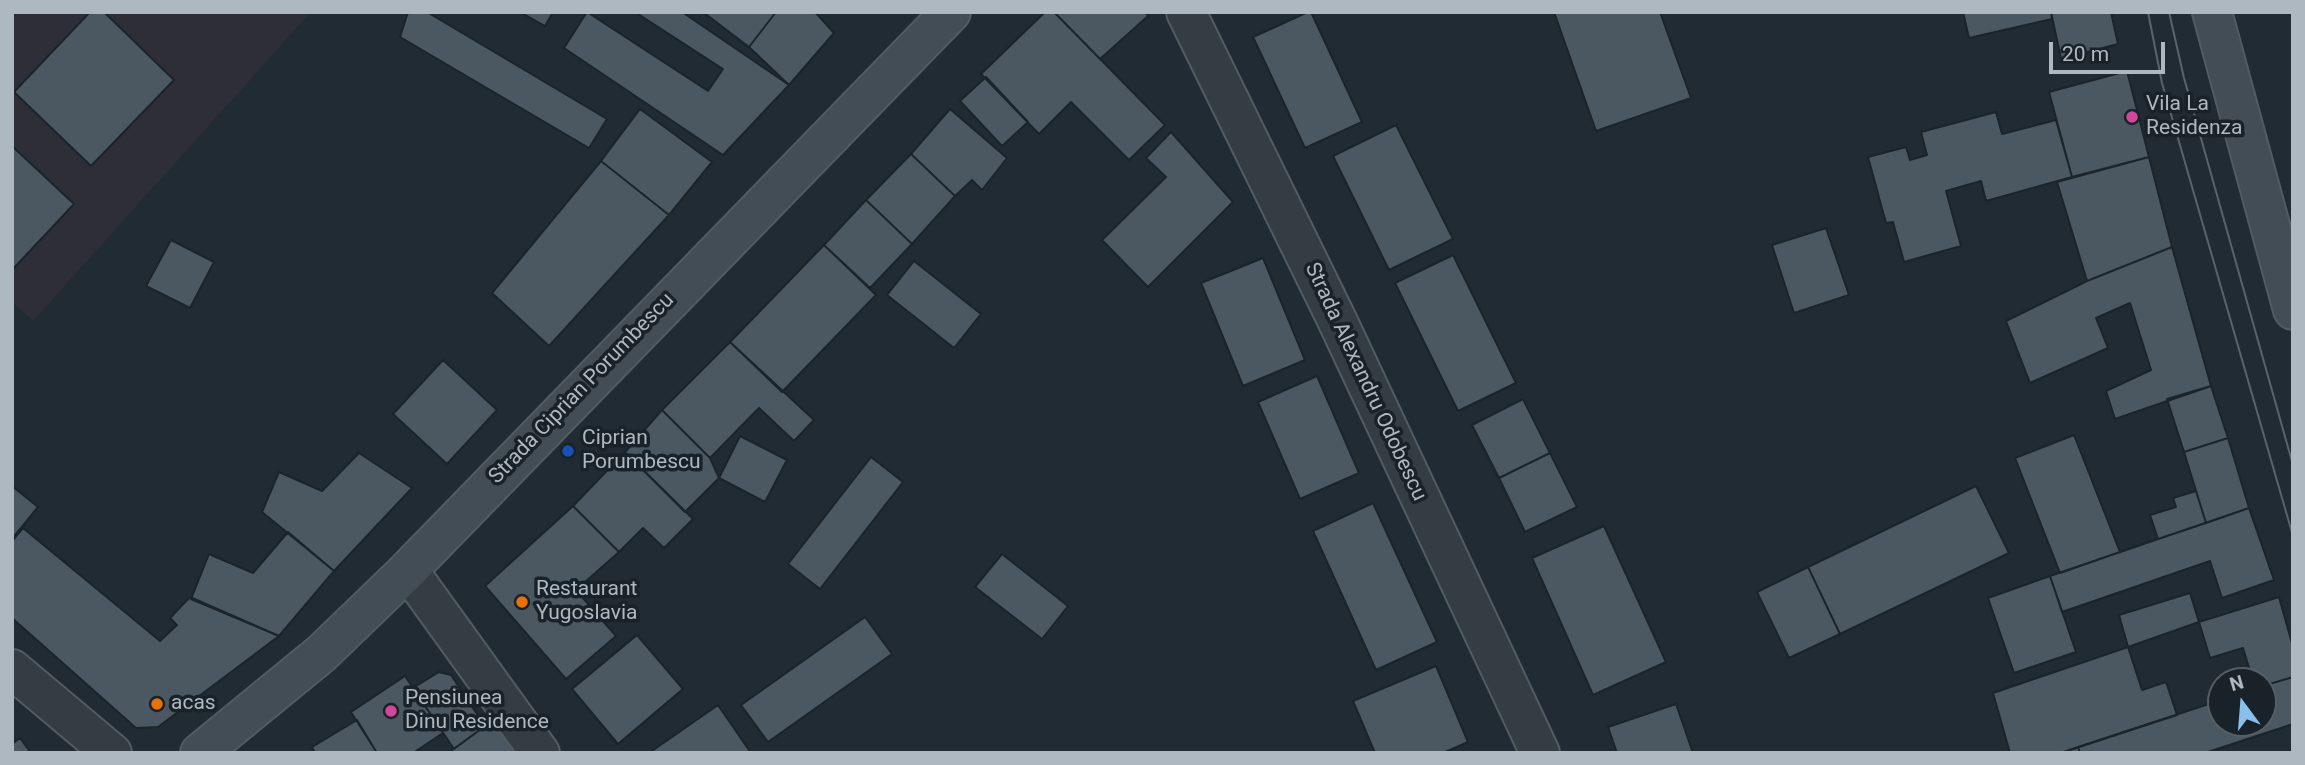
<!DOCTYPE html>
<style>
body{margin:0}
#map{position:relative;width:2305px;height:765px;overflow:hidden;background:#212b33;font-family:Roboto,sans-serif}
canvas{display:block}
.frame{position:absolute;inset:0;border:14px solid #aeb8c1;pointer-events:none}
.north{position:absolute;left:2207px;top:667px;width:70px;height:70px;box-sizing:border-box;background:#192228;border:2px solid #555e65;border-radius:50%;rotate:344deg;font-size:19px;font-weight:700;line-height:28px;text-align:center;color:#aeb8c1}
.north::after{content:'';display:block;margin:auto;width:24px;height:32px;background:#88bfeb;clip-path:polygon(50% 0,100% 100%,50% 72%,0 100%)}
.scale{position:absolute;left:2049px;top:42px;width:116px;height:32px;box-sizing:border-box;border:4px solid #aeb8c1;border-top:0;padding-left:9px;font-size:21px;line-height:24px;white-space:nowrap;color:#aeb8c1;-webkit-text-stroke:5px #192228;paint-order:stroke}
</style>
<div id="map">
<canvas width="2305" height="765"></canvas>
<div class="frame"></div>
<div class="north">N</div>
<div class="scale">20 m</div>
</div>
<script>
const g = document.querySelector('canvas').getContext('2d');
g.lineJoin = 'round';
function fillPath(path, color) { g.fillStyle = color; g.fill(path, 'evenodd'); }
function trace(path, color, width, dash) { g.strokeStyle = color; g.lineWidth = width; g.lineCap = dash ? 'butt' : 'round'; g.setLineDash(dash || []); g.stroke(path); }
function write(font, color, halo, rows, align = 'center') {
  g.font = font + ' Roboto,sans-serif'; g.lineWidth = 7; g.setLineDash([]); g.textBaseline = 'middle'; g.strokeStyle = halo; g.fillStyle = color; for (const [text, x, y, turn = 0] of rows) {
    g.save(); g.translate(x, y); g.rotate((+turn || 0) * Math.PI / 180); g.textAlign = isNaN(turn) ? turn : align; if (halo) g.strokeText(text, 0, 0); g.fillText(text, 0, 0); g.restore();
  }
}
fillPath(new Path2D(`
 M 12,12 L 311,12 L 33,321 L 12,302 Z`), '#2e2e38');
const building = new Path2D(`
 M 90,12 L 104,12 L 174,80 L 91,166 L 14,92 Z
 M 408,12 L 427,12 L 607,119 L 589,148 L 400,37 Z
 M 520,12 L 553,12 L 545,26 Z
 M 587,12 L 708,91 L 723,69 L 635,12 L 682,12 L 789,85 L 723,155 L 564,48 Z
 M 703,12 L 776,12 L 749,47 Z
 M 776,12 L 815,12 L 834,33 L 789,85 L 749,47 Z
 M 1045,12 L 1054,12 L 1165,125 L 1129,160 L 1071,102 L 1039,134 L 981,74 Z
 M 1054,12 L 1145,12 L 1148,16 L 1100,59 Z
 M 1308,12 L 1311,12 L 1362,122 L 1305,148 L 1253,37 Z
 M 1554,12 L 1660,12 L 1691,98 L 1596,131 Z
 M 1963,12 L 2051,12 L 2052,19 L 1969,38 Z
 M 2051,12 L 2111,12 L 2118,44 L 2061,59 Z
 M 2127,71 L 2149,157 L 2072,177 L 2049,92 Z
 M 986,77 L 1028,122 L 1002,146 L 960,101 Z
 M 640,109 L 712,162 L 669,215 L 601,161 Z
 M 950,109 L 1007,158 L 982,190 L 972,180 L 955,196 L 911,154 Z
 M 1996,112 L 2002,134 L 2056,120 L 2072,177 L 1986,201 L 1981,181 L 1946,191 L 1961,246 L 1904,262 L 1893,222 L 1886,223 L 1868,157 L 1906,147 L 1910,160 L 1927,155 L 1921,132 Z
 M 1396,125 L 1453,239 L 1389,270 L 1333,156 Z
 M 1171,132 L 1233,202 L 1148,287 L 1102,240 L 1166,177 L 1146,158 Z
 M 12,146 L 74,204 L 12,270 Z
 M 911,154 L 955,196 L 912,244 L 866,200 Z
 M 2149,157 L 2172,247 L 2087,281 L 2057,182 Z
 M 601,161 L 669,215 L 549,346 L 492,293 Z
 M 866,200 L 912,244 L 870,288 L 824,245 Z
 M 1826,228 L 1849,295 L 1794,313 L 1772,245 Z
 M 171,240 L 214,262 L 190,308 L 146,286 Z
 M 824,245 L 876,295 L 782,392 L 730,342 Z
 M 2172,247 L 2211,386 L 2115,419 L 2106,391 L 2151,370 L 2130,303 L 2096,318 L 2108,348 L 2030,383 L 2006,321 L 2087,281 Z
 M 1453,255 L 1516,383 L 1458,411 L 1395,283 Z
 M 1263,258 L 1305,360 L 1243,386 L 1201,283 Z
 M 914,261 L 981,314 L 954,348 L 887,295 Z
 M 730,342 L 814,420 L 794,441 L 759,408 L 710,458 L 662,410 Z
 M 443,360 L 497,410 L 447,464 L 393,414 Z
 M 1317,376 L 1359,473 L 1300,499 L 1258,402 Z
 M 2211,386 L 2228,438 L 2184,452 L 2167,399 Z
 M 1523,399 L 1550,453 L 1499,478 L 1472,425 Z
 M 662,410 L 710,458 L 719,478 L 685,512 L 625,452 Z
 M 2074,435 L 2120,552 L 2060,573 L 2015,458 Z
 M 740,436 L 787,460 L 765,502 L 719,478 Z
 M 2228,438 L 2249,508 L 2206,523 L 2184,452 Z
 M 625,452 L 693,519 L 664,548 L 643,528 L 619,552 L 573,506 Z
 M 359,453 L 412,488 L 334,571 L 262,512 L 279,472 L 322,491 Z
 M 1550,453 L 1577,507 L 1525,532 L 1499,478 Z
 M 871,457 L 903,482 L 820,589 L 788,564 Z
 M 12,486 L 38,507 L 12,539 Z
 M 1976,486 L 2009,553 L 1840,634 L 1808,567 Z
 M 2196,491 L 2206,523 L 2158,539 L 2150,515 L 2176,507 L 2173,498 Z
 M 1373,503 L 1437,642 L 1376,670 L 1313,531 Z
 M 573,506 L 619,552 L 576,590 L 616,636 L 566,679 L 485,586 Z
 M 2249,508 L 2274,580 L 2222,598 L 2210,561 L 2062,612 L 2050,576 Z
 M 1604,526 L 1666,662 L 1593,695 L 1532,558 Z
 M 23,528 L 160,641 L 177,625 L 170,618 L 190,597 L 279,636 L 158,727 L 136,728 L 12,618 L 12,541 Z
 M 288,532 L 334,571 L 279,636 L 191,599 L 209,554 L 253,573 Z
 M 1002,554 L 1068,606 L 1042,639 L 975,587 Z
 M 1808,567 L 1840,634 L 1789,658 L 1757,592 Z
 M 2050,576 L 2076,652 L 2014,673 L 1988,598 Z
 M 2190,593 L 2199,622 L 2128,647 L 2119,615 Z
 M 2279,597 L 2293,647 L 2293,677 L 2263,686 L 2263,681 L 2253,681 L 2243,648 L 2210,658 L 2199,622 Z
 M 865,617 L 892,654 L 768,742 L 741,705 Z
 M 637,635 L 683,689 L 618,744 L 572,689 Z
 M 2128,647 L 2142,690 L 2166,682 L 2177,715 L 2061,753 L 2010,753 L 1993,693 Z
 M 1436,666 L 1468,742 L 1443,753 L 1375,753 L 1353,701 Z
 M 439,672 L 451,675 L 485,726 L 454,749 L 413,688 Z
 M 405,676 L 443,733 L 413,753 L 377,753 L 351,712 Z
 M 2293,677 L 2293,724 L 2205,753 L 2080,753 L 2078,747 L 2221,700 L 2221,723 L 2263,723 L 2263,686 Z
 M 1676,704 L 1693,753 L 1617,753 L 1608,727 Z
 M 718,705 L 751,753 L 649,753 Z
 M 357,720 L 377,753 L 315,753 L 312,747 Z
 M 495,720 L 518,753 L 448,753 L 485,726 Z
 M 20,738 L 31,753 L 12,753 L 12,744 Z
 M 2078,747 L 2080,753 L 2061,753 Z`);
fillPath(building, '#4c5861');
trace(building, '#1b242a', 2);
const street = new Path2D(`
 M 1186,12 L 1337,320 L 1540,753
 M 408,570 L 540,753
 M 12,669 L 112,753`);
const secondary = new Path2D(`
 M 2212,12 L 2293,310
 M 200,753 L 322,653 L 408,570 L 951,12`);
trace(street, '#515b62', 42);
trace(secondary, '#515b62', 42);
trace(street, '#343d44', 38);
trace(secondary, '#424d56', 38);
trace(new Path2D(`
 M 2148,12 L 2162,83 L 2293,536
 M 2169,12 L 2184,78 L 2293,465`), '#58646c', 2);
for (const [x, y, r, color] of [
 [2132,117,7,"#d1479c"],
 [568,451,7,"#1a4fb4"],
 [522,602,7,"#e8710a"],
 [157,704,7,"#e8710a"],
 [391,711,7,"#d1479c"]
]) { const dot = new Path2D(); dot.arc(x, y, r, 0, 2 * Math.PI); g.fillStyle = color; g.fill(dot); trace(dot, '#192228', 2.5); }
write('21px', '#aeb8c1', '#192228', [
 ["Vila La",2146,105],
 ["Residenza",2146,129],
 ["Ciprian",582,439],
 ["Porumbescu",582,463],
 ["Restaurant",536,590],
 ["Yugoslavia",536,614],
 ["Pensiunea",405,699],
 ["Dinu Residence",405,723],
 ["acas",171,704]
], 'left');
write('21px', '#aeb8c1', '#192228', [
 ["Strada Alexandru Odobescu",1365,382,65],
 ["Strada Ciprian Porumbescu",582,389,-46]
]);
</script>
